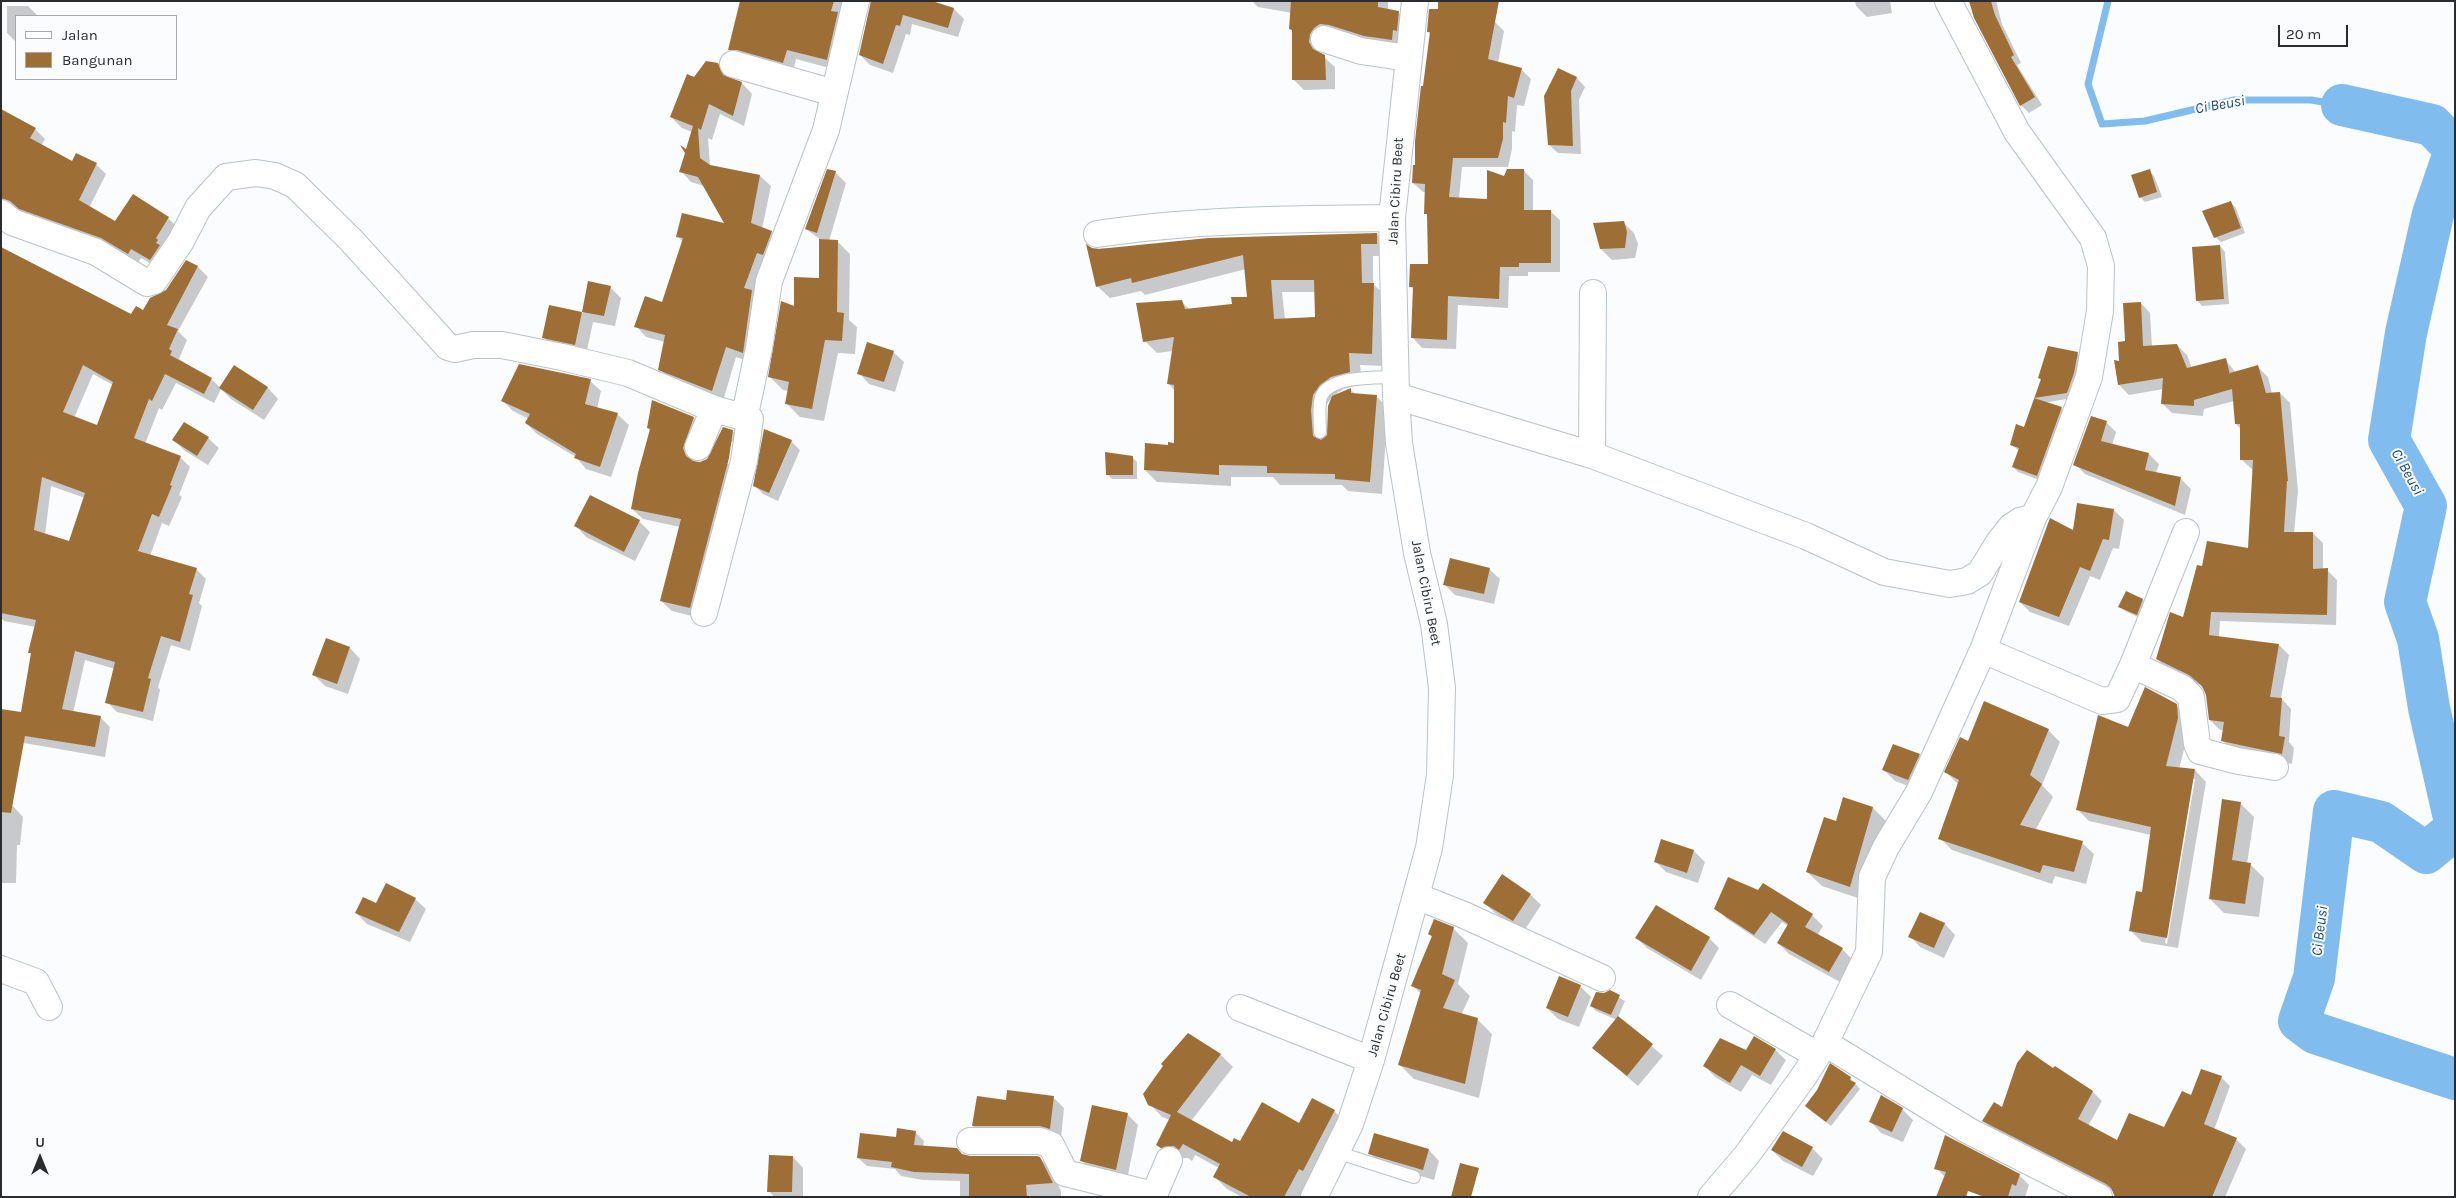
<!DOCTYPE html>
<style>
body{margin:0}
#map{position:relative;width:2456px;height:1198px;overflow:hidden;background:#fafcfd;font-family:Karla,sans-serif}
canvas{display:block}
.frame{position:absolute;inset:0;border:2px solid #292d30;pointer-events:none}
.legend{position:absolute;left:15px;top:15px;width:162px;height:65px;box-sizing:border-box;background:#fafcfd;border:1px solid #a6a9ab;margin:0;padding:6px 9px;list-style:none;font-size:15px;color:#292d30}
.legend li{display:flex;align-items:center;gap:10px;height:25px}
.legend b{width:25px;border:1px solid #a6a9ab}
.north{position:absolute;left:15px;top:1133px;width:50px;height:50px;-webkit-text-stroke:4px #fafcfd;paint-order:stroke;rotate:0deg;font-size:14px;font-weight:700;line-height:20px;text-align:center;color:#292d30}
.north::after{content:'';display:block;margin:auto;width:18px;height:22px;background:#292d30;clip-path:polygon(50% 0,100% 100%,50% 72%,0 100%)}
.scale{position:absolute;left:2278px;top:25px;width:70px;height:22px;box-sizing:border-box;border:2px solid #292d30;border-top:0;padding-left:6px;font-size:15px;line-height:18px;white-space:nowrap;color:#292d30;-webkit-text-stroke:4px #fafcfd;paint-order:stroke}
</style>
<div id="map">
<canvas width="2456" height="1198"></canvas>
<div class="frame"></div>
<ul class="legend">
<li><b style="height:6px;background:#fff"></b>Jalan</li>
<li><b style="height:14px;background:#9d6f36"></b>Bangunan</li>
</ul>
<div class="north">U</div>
<div class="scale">20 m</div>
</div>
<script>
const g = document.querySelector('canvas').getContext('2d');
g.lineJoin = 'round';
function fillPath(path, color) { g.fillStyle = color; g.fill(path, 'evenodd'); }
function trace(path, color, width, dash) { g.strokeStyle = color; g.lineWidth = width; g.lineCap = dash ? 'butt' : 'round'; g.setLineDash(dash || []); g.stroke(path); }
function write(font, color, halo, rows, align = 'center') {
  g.font = font + ' Karla,sans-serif'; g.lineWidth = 4; g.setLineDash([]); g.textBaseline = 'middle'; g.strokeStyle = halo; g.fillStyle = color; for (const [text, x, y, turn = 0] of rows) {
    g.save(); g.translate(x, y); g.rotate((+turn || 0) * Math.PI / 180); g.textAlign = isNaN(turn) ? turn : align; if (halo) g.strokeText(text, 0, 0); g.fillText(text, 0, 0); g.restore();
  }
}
fillPath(new Path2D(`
 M 741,1 L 855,1 L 837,70 L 796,59 L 793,72 L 739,60 L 729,50 Z
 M 871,1 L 927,1 L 954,9 L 964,19 L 958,37 L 912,24 L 910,35 L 906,34 L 893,73 L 870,65 L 860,55 Z
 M 1252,1 L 1388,1 L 1388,10 L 1398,12 L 1409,22 L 1402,50 L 1320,44 L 1319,53 L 1335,67 L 1335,89 L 1304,90 L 1294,80 L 1292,13 L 1258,7 Z
 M 1855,1 L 1890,1 L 1892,13 L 1867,17 L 1856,6 Z
 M 1969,1 L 1996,1 L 2002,24 L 2021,63 L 2017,65 L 2042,105 L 2029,113 L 2021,105 Z
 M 7,6 L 28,6 L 38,16 L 16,16 L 16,42 L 7,33 Z
 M 1495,22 L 1504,31 L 1498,63 L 1521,69 L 1531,79 L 1524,106 L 1517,105 L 1515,132 L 1512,131 L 1512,149 L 1508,167 L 1462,167 L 1459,199 L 1488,200 L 1504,178 L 1524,171 L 1533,180 L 1533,211 L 1550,211 L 1560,220 L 1560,272 L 1528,272 L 1528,276 L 1509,276 L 1508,308 L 1458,305 L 1456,349 L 1422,348 L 1413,338 L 1414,290 L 1410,286 L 1429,266 L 1428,216 L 1425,213 L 1426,192 L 1423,192 L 1413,183 L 1431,35 L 1428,32 Z
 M 718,65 L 730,79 L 742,83 L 752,94 L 744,126 L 720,114 L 712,140 L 708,138 L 710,166 L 760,176 L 771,186 L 762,229 L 771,232 L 782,243 L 753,363 L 736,357 L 723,401 L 671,380 L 660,369 L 665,342 L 646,337 L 636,326 L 663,303 L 683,242 L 677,236 L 727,225 L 704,186 L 691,182 L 681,171 L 692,132 L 682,128 L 671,117 L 695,79 Z
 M 1559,70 L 1577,78 L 1585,87 L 1579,100 L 1581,154 L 1558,153 L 1549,145 Z
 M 1,123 L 35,129 L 45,139 L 41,146 L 73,163 L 96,164 L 106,174 L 89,208 L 116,222 L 134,195 L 168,218 L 178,228 L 160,269 L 141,258 L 138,263 L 1,212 Z
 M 2149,171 L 2154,176 L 2162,197 L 2145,202 L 2140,197 Z
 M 835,172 L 846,183 L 829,241 L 837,241 L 850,254 L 849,320 L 857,327 L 855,354 L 838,353 L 824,421 L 800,417 L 787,404 L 789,391 L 783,390 L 770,377 L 795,308 L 820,279 L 821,240 L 806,229 Z
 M 2231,203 L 2236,208 L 2245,233 L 2221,242 L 2215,237 Z
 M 1623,222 L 1634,233 L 1638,244 L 1635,258 L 1612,260 L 1601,249 Z
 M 1377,234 L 1389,247 L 1389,256 L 1373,256 L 1373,284 L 1386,296 L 1384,366 L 1360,365 L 1362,384 L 1343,389 L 1335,395 L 1351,390 L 1356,395 L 1376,396 L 1388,408 L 1382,494 L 1348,491 L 1342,485 L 1280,485 L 1273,477 L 1231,477 L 1231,486 L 1157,482 L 1145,470 L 1169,446 L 1175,444 L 1175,391 L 1169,384 L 1173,351 L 1157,353 L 1145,341 L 1182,302 L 1190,310 L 1233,305 L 1248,298 L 1246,269 L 1145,295 L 1141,291 L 1110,298 L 1097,286 L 1091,249 ZM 1282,292 L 1316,292 L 1316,318 L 1285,320 ZM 1331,398 L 1329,436 L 1324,439 L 1325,407 Z
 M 2220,246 L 2225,252 L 2229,304 L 2202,306 L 2197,300 Z
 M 1,248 L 132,315 L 144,312 L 167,291 L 187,261 L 198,267 L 208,277 L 178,331 L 187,340 L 179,359 L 211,379 L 221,388 L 235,367 L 268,388 L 278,399 L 264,420 L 231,399 L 221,389 L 214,403 L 176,383 L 162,410 L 159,408 L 145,444 L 180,457 L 190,467 L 179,495 L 182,497 L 169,526 L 162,523 L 150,556 L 196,569 L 206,579 L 199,603 L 202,606 L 190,651 L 171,645 L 158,687 L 160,690 L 153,721 L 117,712 L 107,702 L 115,669 L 85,660 L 73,713 L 100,717 L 110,727 L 105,757 L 24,743 L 14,733 L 22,713 L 32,654 L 30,652 L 36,627 L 4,621 L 1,618 ZM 93,374 L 113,385 L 98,427 L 74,418 ZM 51,486 L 85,498 L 70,542 L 45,535 Z
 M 589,283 L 610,287 L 621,298 L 615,326 L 593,322 L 586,355 L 554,348 L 544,337 L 550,306 L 583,313 Z
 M 2141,303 L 2150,313 L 2152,347 L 2177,345 L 2187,355 L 2192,368 L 2225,359 L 2236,373 L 2258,367 L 2268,377 L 2272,394 L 2280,393 L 2290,403 L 2298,491 L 2294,533 L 2313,533 L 2323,543 L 2323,570 L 2327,570 L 2337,580 L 2336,625 L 2220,621 L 2219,637 L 2279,645 L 2289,655 L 2281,698 L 2291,709 L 2289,742 L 2294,748 L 2292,764 L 2232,750 L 2222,740 L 2224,730 L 2220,730 L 2210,720 L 2207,694 L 2200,685 L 2167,669 L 2157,659 L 2184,619 L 2203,568 L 2249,550 L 2253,470 L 2242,460 L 2241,429 L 2236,424 L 2234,401 L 2204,409 L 2203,416 L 2172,413 L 2162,403 L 2163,389 L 2129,395 L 2119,385 L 2120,363 Z
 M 893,352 L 904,362 L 895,392 L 869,384 L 859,373 Z
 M 2077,353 L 2082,359 L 2072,398 L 2043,403 L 2061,408 L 2066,413 L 2042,481 L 2018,472 L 2013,467 L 2020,451 L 2011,445 L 2025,428 L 2042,381 L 2039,378 Z
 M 590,381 L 601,391 L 597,409 L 618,415 L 629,425 L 611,477 L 586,469 L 576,457 L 537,434 L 526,423 L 529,419 L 513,411 L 503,401 Z
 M 653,401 L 694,418 L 704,429 L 694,462 L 701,463 L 708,460 L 733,431 L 743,442 L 700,618 L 672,611 L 661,601 L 680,527 L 643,519 L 632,509 L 651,431 L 648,428 ZM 733,441 L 730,464 L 727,464 L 730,444 Z
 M 2106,422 L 2116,432 L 2112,445 L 2149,454 L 2159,464 L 2156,473 L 2181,479 L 2191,489 L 2185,515 L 2085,474 L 2075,464 Z
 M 208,438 L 219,448 L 208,465 L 185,451 L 174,440 Z
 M 791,441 L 800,450 L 778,501 L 763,494 L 754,485 Z
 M 1132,457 L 1137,462 L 1137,479 L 1112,479 L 1107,474 Z
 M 2078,504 L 2114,510 L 2124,520 L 2119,549 L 2113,548 L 2100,580 L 2090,576 L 2069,626 L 2030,612 L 2020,602 L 2074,532 Z
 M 639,521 L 650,532 L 635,561 L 586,537 L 576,526 Z
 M 1489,569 L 1500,579 L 1494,604 L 1455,595 L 1445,585 Z
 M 2143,600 L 2148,605 L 2142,619 L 2125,611 L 2120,606 Z
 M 350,648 L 360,659 L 348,694 L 325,686 L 314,675 Z
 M 2176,705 L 2188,717 L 2189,730 L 2179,769 L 2195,770 L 2206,782 L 2178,948 L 2142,942 L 2131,931 L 2143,894 L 2151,835 L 2089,821 L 2077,809 ZM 2192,779 L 2195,779 L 2167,944 L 2165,943 Z
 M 2048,730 L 2060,742 L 2042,785 L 2053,797 L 2035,831 L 2082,843 L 2094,854 L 2086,884 L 2055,876 L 2052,884 L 1952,850 L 1940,838 L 1958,784 L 1946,772 L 1968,743 Z
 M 1919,755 L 1930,766 L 1919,790 L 1895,781 L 1884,770 Z
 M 1844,798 L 1873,808 L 1887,822 L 1864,900 L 1822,886 L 1807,872 L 1837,823 Z
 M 2240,803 L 2254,817 L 2247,864 L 2250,864 L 2264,878 L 2259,917 L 2224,913 L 2210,899 Z
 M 1,805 L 13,806 L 23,817 L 20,845 L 17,845 L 16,883 L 1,883 Z
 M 1662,840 L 1694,851 L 1705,862 L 1698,883 L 1666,872 L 1655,861 Z
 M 1503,876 L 1531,895 L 1541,905 L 1524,931 L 1495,913 L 1484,903 Z
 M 1763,884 L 1812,915 L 1823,926 L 1817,936 L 1842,949 L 1853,960 L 1840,982 L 1789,954 L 1778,943 L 1788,926 L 1782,922 L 1765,944 L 1727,919 L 1716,908 L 1758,892 Z
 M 415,899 L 426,909 L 410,942 L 367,924 L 356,913 L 377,905 Z
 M 1920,913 L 1945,924 L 1955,935 L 1944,958 L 1920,947 L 1910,936 Z
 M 1453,928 L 1468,943 L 1458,984 L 1470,996 L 1461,1015 L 1477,1019 L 1492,1034 L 1479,1098 L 1414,1079 L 1399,1064 L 1421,994 L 1412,985 L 1433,938 L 1429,934 Z
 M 1637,938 L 1709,938 L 1719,948 L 1701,980 L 1647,948 Z
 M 1580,986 L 1591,997 L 1579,1027 L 1558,1019 L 1547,1008 Z
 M 1610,992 L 1625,1001 L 1618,1017 L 1663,1056 L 1638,1086 L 1594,1048 L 1617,1020 L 1596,1011 L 1591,1006 L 1604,994 Z
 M 1188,1034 L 1221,1055 L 1233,1067 L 1191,1121 L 1233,1144 L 1300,1124 L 1334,1111 L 1346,1123 L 1302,1197 L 1242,1197 L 1227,1189 L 1215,1177 L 1219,1168 L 1195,1155 L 1192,1161 L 1188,1158 L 1174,1159 L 1157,1145 L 1170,1120 L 1162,1117 L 1150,1104 Z
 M 1775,1050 L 1786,1060 L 1771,1085 L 1752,1075 L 1741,1092 L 1715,1077 L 1705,1066 L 1747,1052 Z
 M 2055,1068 L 2093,1092 L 2102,1101 L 2088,1126 L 2118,1142 L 2164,1128 L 2192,1097 L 2221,1077 L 2230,1086 L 2214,1130 L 2237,1140 L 2246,1149 L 2225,1197 L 2114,1191 L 1993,1130 L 1984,1121 Z
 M 1850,1078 L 1860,1089 L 1831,1126 L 1811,1111 Z
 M 1053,1097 L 1064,1108 L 1061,1139 L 984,1136 L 973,1126 L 1007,1101 Z
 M 1902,1109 L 1913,1120 L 1903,1142 L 1881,1133 L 1871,1122 Z
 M 1127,1114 L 1138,1125 L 1127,1180 L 1093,1172 L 1082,1161 Z
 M 915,1132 L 924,1141 L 923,1147 L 970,1157 L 1040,1158 L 1049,1167 L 1061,1191 L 1061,1197 L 960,1197 L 960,1181 L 923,1180 L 901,1176 L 895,1169 L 867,1166 L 858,1158 L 897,1138 Z
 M 1812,1148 L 1823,1159 L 1813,1176 L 1783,1161 L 1772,1150 Z
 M 1429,1150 L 1439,1161 L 1434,1180 L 1380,1164 L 1370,1153 Z
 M 793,1157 L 803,1168 L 803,1197 L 774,1197 L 769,1191 Z
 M 1936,1168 L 2019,1175 L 2029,1185 L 2025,1197 L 1981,1197 L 1957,1181 L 1946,1178 Z`), '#0003');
trace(new Path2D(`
 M 2108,1 L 2088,84 L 2102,124 L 2145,121 L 2234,100 L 2311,100 L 2342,105`), '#80bced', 7);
trace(new Path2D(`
 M 2342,105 L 2432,125 L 2455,149
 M 2455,150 L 2433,214 L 2406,333 L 2389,440 L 2426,506 L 2405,602 L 2418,639 L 2429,708 L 2455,822
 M 2455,829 L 2426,853 L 2381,822 L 2334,811 L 2314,978 L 2299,1021 L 2315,1033 L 2455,1079`), '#80bced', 42);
fillPath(new Path2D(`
 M 740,1 L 834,1 L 831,11 L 838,12 L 827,60 L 787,50 L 783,63 L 737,50 L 728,50 Z
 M 871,1 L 932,1 L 954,8 L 948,28 L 903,15 L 900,26 L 896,25 L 883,64 L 859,55 Z
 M 1291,1 L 1378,1 L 1378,7 L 1399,11 L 1397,31 L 1393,30 L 1392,40 L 1364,36 L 1329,25 L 1320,24 L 1314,28 L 1310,34 L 1309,42 L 1313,49 L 1325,55 L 1326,80 L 1292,80 L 1292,30 L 1289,29 Z
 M 1438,1 L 1499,1 L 1488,59 L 1522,68 L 1514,98 L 1508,96 L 1506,123 L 1503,122 L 1503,139 L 1498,158 L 1453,158 L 1449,197 L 1487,199 L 1487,170 L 1504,176 L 1507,169 L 1524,169 L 1524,210 L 1551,210 L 1551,263 L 1519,263 L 1519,267 L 1500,267 L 1499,299 L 1448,296 L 1447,340 L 1411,338 L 1413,287 L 1409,287 L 1410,264 L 1428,264 L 1427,214 L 1424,214 L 1425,184 L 1412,183 L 1413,165 L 1415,165 L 1415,141 L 1421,86 L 1423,86 L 1430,32 L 1427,32 L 1429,9 L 1438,9 Z
 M 1969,1 L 1991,1 L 1995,15 L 2014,55 L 2011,57 L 2035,97 L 2020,106 L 1974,18 Z
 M 706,61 L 718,63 L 723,75 L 742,82 L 733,116 L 709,104 L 701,130 L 698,128 L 700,158 L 710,165 L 760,175 L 751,223 L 772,231 L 763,255 L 757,253 L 744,288 L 752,290 L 743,353 L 726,347 L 712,391 L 658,370 L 665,335 L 634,327 L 645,296 L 662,302 L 683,238 L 676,237 L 682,213 L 724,223 L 698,177 L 679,172 L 685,153 L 680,145 L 686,149 L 693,126 L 670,117 L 687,74 L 694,77 Z
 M 1558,68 L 1577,77 L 1571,91 L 1573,146 L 1548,145 L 1544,96 Z
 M 1,109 L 36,128 L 30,138 L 72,161 L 76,153 L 97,163 L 79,200 L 115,221 L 133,194 L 169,217 L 156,238 L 158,240 L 156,243 L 160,245 L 150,260 L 131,249 L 128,254 L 101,238 L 19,209 L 10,201 L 1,198 Z
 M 827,169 L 836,171 L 817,233 L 805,229 Z
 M 2150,169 L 2157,192 L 2139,198 L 2131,175 Z
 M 2231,201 L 2241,228 L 2214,238 L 2202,211 Z
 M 1624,221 L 1627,232 L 1625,248 L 1600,249 L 1593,223 Z
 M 1377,233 L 1377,244 L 1361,244 L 1362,283 L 1374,283 L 1372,354 L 1349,353 L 1350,372 L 1331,377 L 1320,385 L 1313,395 L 1311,410 L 1313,436 L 1321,440 L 1327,435 L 1328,406 L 1332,396 L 1351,388 L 1351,393 L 1377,395 L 1370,482 L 1335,479 L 1335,474 L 1267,473 L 1267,466 L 1219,465 L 1219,475 L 1144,470 L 1145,443 L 1168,445 L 1168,442 L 1174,443 L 1174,385 L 1167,384 L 1174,337 L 1143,342 L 1136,303 L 1182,300 L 1185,309 L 1232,304 L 1231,297 L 1247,297 L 1243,255 L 1132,283 L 1131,278 L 1096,287 L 1086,244 L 1092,248 L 1099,249 L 1208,238 ZM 1271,280 L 1314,280 L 1315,317 L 1274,319 Z
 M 819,239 L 838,240 L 837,312 L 844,313 L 842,341 L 825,340 L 812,409 L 785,404 L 789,382 L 768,377 L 781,301 L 794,306 L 794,277 L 819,278 Z
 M 2220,245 L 2224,299 L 2196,301 L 2192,247 Z
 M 1,247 L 131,314 L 136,306 L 143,310 L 150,298 L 166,290 L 186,260 L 198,266 L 167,325 L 178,329 L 169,349 L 172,351 L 170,355 L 212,378 L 204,394 L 165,374 L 152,401 L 149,399 L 134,438 L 181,456 L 170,485 L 172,486 L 159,517 L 152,514 L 138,551 L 197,568 L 189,594 L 193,595 L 180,642 L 161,636 L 148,678 L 151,679 L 143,712 L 105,703 L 115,662 L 75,651 L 62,709 L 101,716 L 95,747 L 25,736 L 11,813 L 1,812 L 1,709 L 21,712 L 31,653 L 28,653 L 36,620 L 1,613 ZM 83,365 L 113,382 L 97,425 L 63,412 ZM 42,477 L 85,493 L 69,541 L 34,530 Z
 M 588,281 L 611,286 L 604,316 L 582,312 Z
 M 2141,302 L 2143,346 L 2177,344 L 2187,368 L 2226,358 L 2230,375 L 2230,373 L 2258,365 L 2266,393 L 2280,392 L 2288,481 L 2287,481 L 2284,532 L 2313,532 L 2313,569 L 2328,568 L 2327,615 L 2211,612 L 2209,635 L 2279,644 L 2270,697 L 2282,698 L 2279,736 L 2285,737 L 2282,754 L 2221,741 L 2224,722 L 2209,720 L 2206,695 L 2202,686 L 2189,675 L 2156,659 L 2170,612 L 2183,617 L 2197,565 L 2202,566 L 2207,541 L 2248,548 L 2253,460 L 2240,460 L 2240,424 L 2235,424 L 2232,389 L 2194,400 L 2194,406 L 2161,404 L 2163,378 L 2118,385 L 2114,360 L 2119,361 L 2118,342 L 2125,341 L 2123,303 Z
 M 549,305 L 582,312 L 575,345 L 542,338 Z
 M 867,342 L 894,351 L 884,382 L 857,374 Z
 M 2048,346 L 2078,352 L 2074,373 L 2067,393 L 2034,398 L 2062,407 L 2037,476 L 2012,467 L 2019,448 L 2010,445 L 2016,424 L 2024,427 L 2041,379 L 2038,378 Z
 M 519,364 L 591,379 L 585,404 L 618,413 L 600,467 L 574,458 L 576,454 L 525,423 L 530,414 L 501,401 Z
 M 234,365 L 268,387 L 253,410 L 219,388 Z
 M 652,400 L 694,417 L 683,448 L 686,456 L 693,461 L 700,462 L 707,459 L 723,427 L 733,430 L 729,458 L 690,608 L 660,601 L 681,519 L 631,509 L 638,473 L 650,429 L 647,428 Z
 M 2091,416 L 2107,421 L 2101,441 L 2149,453 L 2145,470 L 2181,477 L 2175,506 L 2073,465 Z
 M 184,422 L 209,437 L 197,456 L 172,440 Z
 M 764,429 L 792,440 L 769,493 L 753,486 Z
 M 1105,452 L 1133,456 L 1133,475 L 1106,475 Z
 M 590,495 L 640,520 L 624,552 L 574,526 Z
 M 2077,503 L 2114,509 L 2109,540 L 2103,539 L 2090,571 L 2080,567 L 2059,617 L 2019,602 L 2050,518 L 2073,530 Z
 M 1450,558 L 1490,568 L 1484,594 L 1443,585 Z
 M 2126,591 L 2143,599 L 2137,615 L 2118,607 Z
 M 326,638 L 350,647 L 337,684 L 312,675 Z
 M 2145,687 L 2177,704 L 2178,718 L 2166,766 L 2195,769 L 2167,938 L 2129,931 L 2136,891 L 2142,892 L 2151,827 L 2076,810 L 2098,715 L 2128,727 Z
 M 1984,701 L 2049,729 L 2030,775 L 2042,784 L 2020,825 L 2083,841 L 2074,872 L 2043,865 L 2040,873 L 1938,839 L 1959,780 L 1944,772 L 1960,737 L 1968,741 Z
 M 1893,744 L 1920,754 L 1908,780 L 1882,770 Z
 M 1843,797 L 1873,807 L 1850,887 L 1806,872 L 1824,817 L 1836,821 Z
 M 2222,799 L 2241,802 L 2232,860 L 2251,863 L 2245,904 L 2209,899 Z
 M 1661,839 L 1694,850 L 1687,873 L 1654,862 Z
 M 1502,874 L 1531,894 L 1513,921 L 1483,903 Z
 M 1728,877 L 1758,890 L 1763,883 L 1813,914 L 1805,927 L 1843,948 L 1829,972 L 1777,943 L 1788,924 L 1771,912 L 1754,935 L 1714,909 Z
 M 386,883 L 416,898 L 399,932 L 355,913 L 363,897 L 376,903 Z
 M 1656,905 L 1710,937 L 1691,971 L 1635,938 Z
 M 1920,912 L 1945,923 L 1934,948 L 1908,937 Z
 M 1434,919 L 1454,927 L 1442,974 L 1455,980 L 1443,1008 L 1478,1018 L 1465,1084 L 1398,1065 L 1421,990 L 1411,986 L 1432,936 L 1428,934 Z
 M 1559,976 L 1581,985 L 1568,1017 L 1546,1008 Z
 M 1610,990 L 1620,995 L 1611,1015 L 1590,1006 L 1596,992 L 1604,993 Z
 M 1618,1016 L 1653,1044 L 1627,1076 L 1592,1048 Z
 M 1188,1033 L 1221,1054 L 1177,1112 L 1232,1142 L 1234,1138 L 1240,1141 L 1262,1102 L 1299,1123 L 1312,1098 L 1335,1110 L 1303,1171 L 1299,1169 L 1284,1197 L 1251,1197 L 1213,1177 L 1220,1164 L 1183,1144 L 1179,1150 L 1174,1146 L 1161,1148 L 1156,1145 L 1171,1115 L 1148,1105 L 1143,1094 L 1163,1066 L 1161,1064 Z
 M 1754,1036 L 1776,1049 L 1760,1076 L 1741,1065 L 1730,1083 L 1703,1066 L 1720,1038 L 1746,1050 Z
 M 2027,1050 L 2053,1068 L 2055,1066 L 2093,1091 L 2078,1119 L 2117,1140 L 2129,1113 L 2164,1127 L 2182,1091 L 2191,1095 L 2201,1069 L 2222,1076 L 2204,1124 L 2237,1138 L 2212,1197 L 2115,1197 L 2111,1188 L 2106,1184 L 1982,1121 L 1994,1102 L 2002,1107 L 2017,1063 Z
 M 1830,1063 L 1851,1077 L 1850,1080 L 1856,1083 L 1826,1122 L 1805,1106 L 1817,1090 Z
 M 1007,1090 L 1054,1096 L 1050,1129 L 1040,1126 L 972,1126 L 977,1096 L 1006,1100 Z
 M 1881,1095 L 1903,1108 L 1892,1132 L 1869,1122 Z
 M 1092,1105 L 1128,1113 L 1116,1170 L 1080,1161 Z
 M 897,1128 L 916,1131 L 914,1145 L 957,1148 L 962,1154 L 970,1156 L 1037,1156 L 1040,1157 L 1053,1183 L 1026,1185 L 1027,1197 L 969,1197 L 969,1174 L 914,1172 L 891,1167 L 892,1162 L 857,1158 L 860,1133 L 896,1137 Z
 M 1783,1131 L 1813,1147 L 1802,1167 L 1771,1150 Z
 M 1374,1133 L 1429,1149 L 1423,1170 L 1368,1154 Z
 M 1945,1135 L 2020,1174 L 2016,1186 L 2012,1184 L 2008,1197 L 1985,1197 L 1968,1191 L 1966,1197 L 1936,1197 L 1946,1172 L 1934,1169 Z
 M 769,1155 L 793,1156 L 792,1192 L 767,1192 Z
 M 1460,1163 L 1479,1168 L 1471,1197 L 1451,1197 Z`), '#9d6f36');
const lane = new Path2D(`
 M 1320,432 C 1320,422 1318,407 1321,397 C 1330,375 1376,378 1397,377
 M 1336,1152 L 1414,1177`);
const street = new Path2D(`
 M 1324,39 L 1361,51 L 1408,58
 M 733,64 L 834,93
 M 1,213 L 12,222 L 96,252 L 147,283 L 154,281 L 181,241 L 198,208 L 226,177 L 256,173 L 275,176 L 295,185 L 351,240 L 448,347 L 455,349 L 473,345 L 502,345 L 562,357 L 628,373 L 714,409 L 750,419 L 744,461 L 704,613
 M 1097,234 C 1194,219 1294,219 1392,218
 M 1396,396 L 1592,455 L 1806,536 L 1884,572 L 1950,584 L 1967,581 L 1980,573 L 1999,542 L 2011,527 L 2020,521 L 2033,518
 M 742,417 L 747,405 L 759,348 L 769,281 L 826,130 L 856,1
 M 698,447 L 714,409
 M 1592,455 L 1593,293
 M 1983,650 L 2102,701 L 2117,699 L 2133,665 L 2182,688 L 2191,697 L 2197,744 L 2200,751 L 2238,761 L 2275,767
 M 2133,665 L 2186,532
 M 1416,896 L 1464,915 L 1602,978
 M 1,969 L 36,982 L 49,1007
 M 1730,1005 L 1817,1055
 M 1240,1008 L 1371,1060
 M 1825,1043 L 1969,1131 L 2099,1197
 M 970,1141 L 1040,1141 L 1051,1145 L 1065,1173 L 1154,1195 L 1169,1160
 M 1314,1197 L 1350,1124 L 1371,1060 L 1429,848 L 1440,775 L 1442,688 L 1434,624 L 1417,553 L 1399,443 L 1396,396 L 1392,218 L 1415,1
 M 1711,1197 L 1746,1156 L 1804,1076 L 1825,1043 L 1869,952 L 1872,877 L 1886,847 L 1919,792 L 1983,650 L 2033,518 L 2049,487 L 2089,377 L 2100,311 L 2101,266 L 2093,238 L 2017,132 L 1948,1`);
trace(lane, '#b9c2ca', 14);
trace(street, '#b9c2ca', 28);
trace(lane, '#fff', 12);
trace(street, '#fff', 26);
write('14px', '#292d30', '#fafcfd', [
 ["Jalan Cibiru Beet",1396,191,-87],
 ["Jalan Cibiru Beet",1426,593,79],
 ["Jalan Cibiru Beet",1387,1005,-74]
]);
write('italic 15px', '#1c4769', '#fafcfd', [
 ["Ci Beusi",2220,105,-10],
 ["Ci Beusi",2407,472,61],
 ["Ci Beusi",2320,931,-83]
]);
</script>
